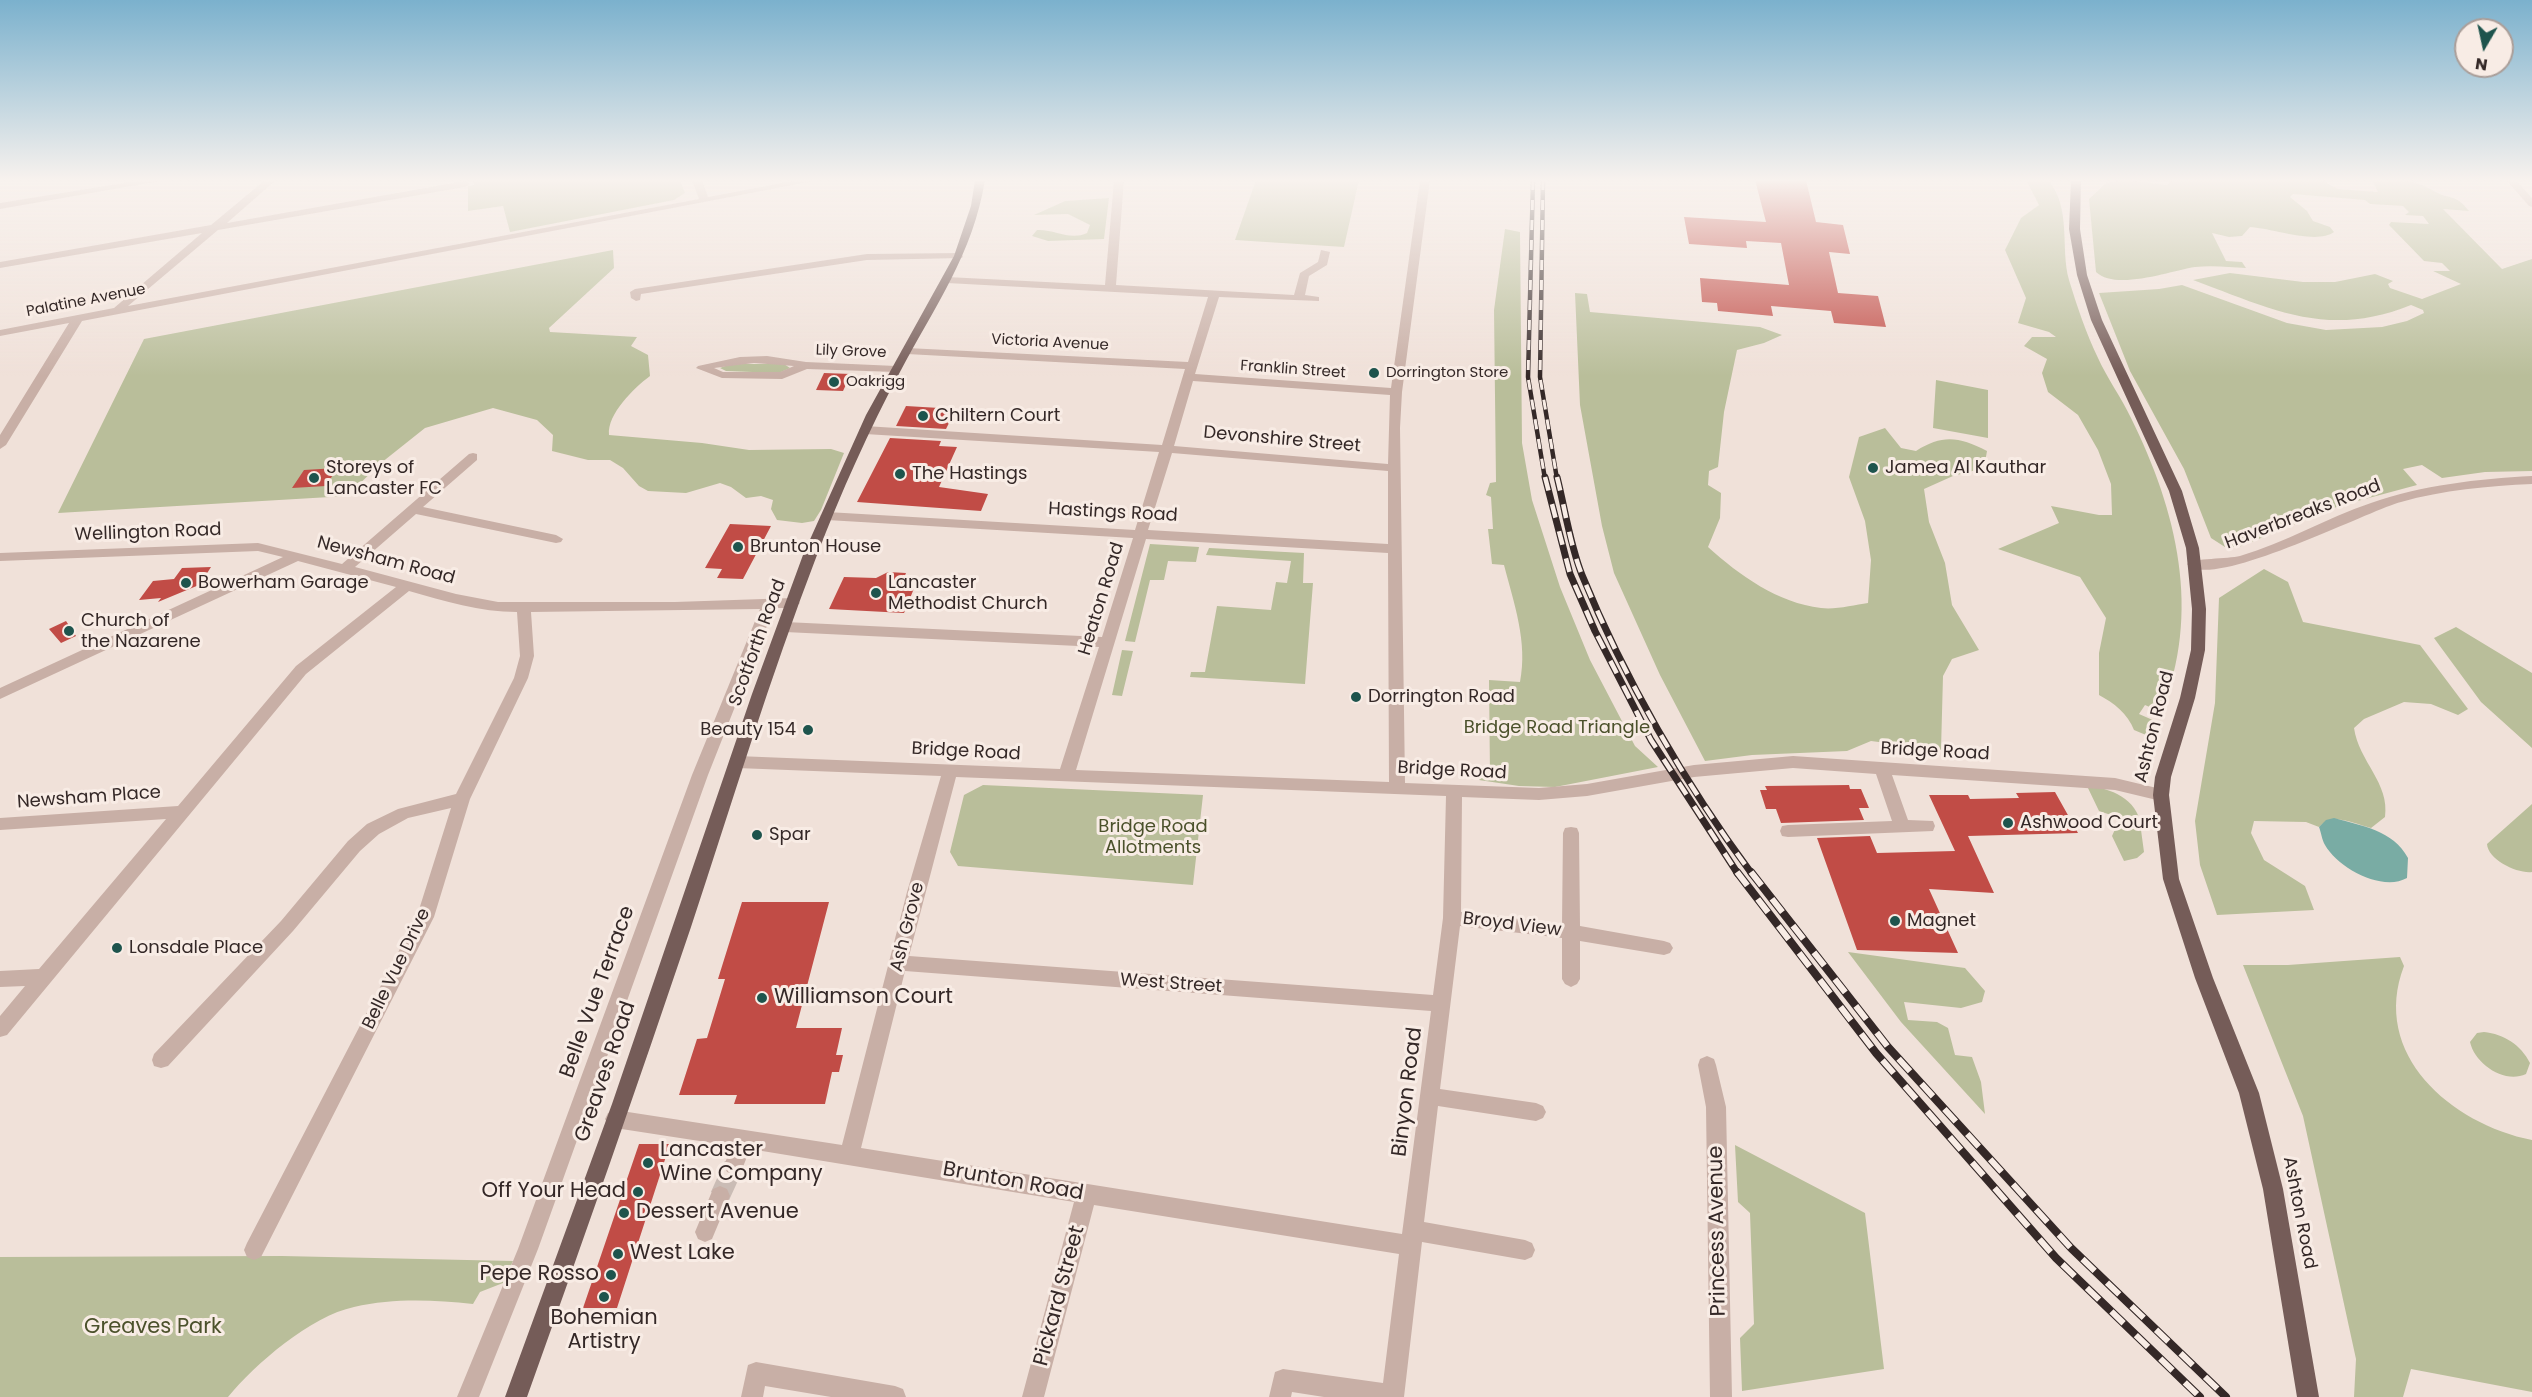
<!DOCTYPE html>
<style>
body{margin:0}
#map{position:relative;width:2532px;height:1397px;overflow:hidden;background:#f0e1d9;font-family:Poppins,sans-serif}
canvas{display:block}
.north{position:absolute;left:2454px;top:18px;width:60px;height:60px;box-sizing:border-box;background:#f8ece5;border:2px solid #aa9e99;border-radius:50%;rotate:189deg;font-size:16px;font-weight:700;line-height:24px;text-align:center;color:#342827}
.north::after{content:'';display:block;margin:auto;width:21px;height:27px;background:#1e544d;clip-path:polygon(50% 0,100% 100%,50% 72%,0 100%)}
</style>
<div id="map">
<canvas width="2532" height="1397"></canvas>
<div class="north">N</div>
</div>
<script>
const g = document.querySelector('canvas').getContext('2d');
g.lineJoin = 'round';
function fillPath(path, color) { g.fillStyle = color; g.fill(path, 'evenodd'); }
function trace(path, color, width, dash) { g.strokeStyle = color; g.lineWidth = width; g.lineCap = dash ? 'butt' : 'round'; g.setLineDash(dash || []); g.stroke(path); }
function write(font, color, halo, rows, align = 'center') {
  g.font = font + ' Poppins,sans-serif'; g.lineWidth = 6; g.setLineDash([]); g.textBaseline = 'middle'; g.strokeStyle = halo; g.fillStyle = color; for (const [text, x, y, turn = 0] of rows) {
    g.save(); g.translate(x, y); g.rotate((+turn || 0) * Math.PI / 180); g.textAlign = isNaN(turn) ? turn : align; if (halo) g.strokeText(text, 0, 0); g.fillText(text, 0, 0); g.restore();
  }
}
fillPath(new Path2D(`
 M 473,180 L 680,180 L 685,193 L 674,200 L 510,232 L 503,206 L 468,211 L 468,186 L 474,185 Z
 M 1256,180 L 1359,180 L 1344,247 L 1235,240 Z
 M 2026,180 L 2048,180 C 2072,208 2060,247 2069,280 C 2077,306 2086,333 2098,358 C 2107,378 2121,397 2131,418 C 2177,511 2202,612 2161,712 L 2145,705 L 2139,714 L 2155,721 L 2146,735 L 2134,730 C 2128,714 2114,703 2099,695 L 2099,653 L 2106,618 L 2080,577 L 1998,549 L 2059,523 L 2051,506 L 2099,515 L 2112,515 L 2111,484 L 2098,450 L 2078,415 L 2048,392 L 2042,373 L 2047,359 L 2024,346 L 2032,337 L 2056,337 L 2049,332 L 2018,323 L 2026,298 L 2005,250 L 2021,218 L 2039,205 Z
 M 2125,180 L 2167,185 L 2173,180 L 2321,180 L 2338,189 L 2378,192 L 2372,180 C 2399,180 2413,178 2436,192 C 2450,200 2455,193 2469,211 L 2443,209 L 2502,269 L 2532,259 L 2532,471 L 2485,472 L 2442,478 L 2422,465 L 2403,469 L 2417,485 L 2339,506 L 2239,547 L 2225,547 L 2211,538 L 2184,469 L 2130,371 L 2099,293 L 2159,289 L 2182,285 L 2287,323 L 2326,330 L 2382,327 L 2407,321 L 2424,313 L 2423,310 L 2411,305 C 2327,339 2272,309 2193,280 L 2230,273 L 2303,282 L 2335,282 L 2375,274 L 2393,281 L 2388,284 L 2390,288 L 2422,299 L 2461,284 L 2433,271 L 2450,271 L 2442,263 L 2424,261 L 2389,225 L 2391,222 L 2429,224 L 2423,216 L 2405,215 L 2409,212 L 2403,206 L 2370,204 L 2365,200 L 2293,194 L 2290,197 L 2307,211 L 2313,221 L 2330,227 L 2334,232 C 2317,245 2271,228 2250,227 L 2242,236 L 2229,237 L 2212,233 L 2226,261 L 2242,262 L 2246,268 C 2229,267 2212,265 2195,267 C 2170,271 2116,291 2096,272 L 2089,199 L 2106,183 Z
 M 1109,198 L 1104,239 L 1048,241 L 1032,236 L 1037,230 C 1055,229 1070,241 1087,233 L 1090,225 L 1068,214 L 1034,215 L 1065,201 Z
 M 1505,229 L 1520,232 L 1522,443 L 1532,500 L 1560,587 L 1590,660 L 1635,746 L 1658,767 L 1555,787 L 1519,786 L 1479,780 L 1479,775 L 1490,775 L 1489,680 L 1520,682 C 1528,642 1514,604 1504,565 L 1492,564 L 1488,529 L 1493,529 L 1491,497 L 1486,495 L 1490,483 L 1496,482 L 1494,310 Z
 M 613,250 L 614,268 L 549,328 L 550,332 L 637,337 L 631,346 L 648,355 L 650,376 C 634,388 607,414 609,435 L 702,443 L 749,450 L 831,449 L 844,453 L 821,510 L 814,521 L 802,523 L 777,520 L 771,509 L 773,500 L 761,496 L 746,498 L 731,487 L 720,483 L 686,493 L 648,491 L 639,486 L 623,468 L 610,460 L 588,460 L 552,451 L 553,435 L 537,420 L 493,408 L 425,428 L 381,463 L 347,496 L 58,513 L 144,339 Z
 M 1575,293 L 1587,294 L 1590,312 L 1760,327 L 1782,335 L 1764,343 L 1737,350 L 1724,412 L 1718,467 L 1709,471 L 1708,485 L 1721,493 L 1720,518 L 1708,547 C 1739,575 1778,603 1821,608 C 1835,610 1854,605 1868,603 L 1871,560 L 1865,521 L 1849,477 L 1859,437 L 1885,428 L 1901,448 L 1916,451 C 1943,434 1959,437 1987,451 L 1984,468 L 1953,476 L 1924,489 L 1929,522 L 1945,563 L 1952,605 L 1979,650 L 1952,659 L 1943,676 L 1941,750 L 1871,741 L 1847,751 L 1752,755 L 1705,761 L 1660,675 L 1614,573 L 1602,526 L 1580,405 Z
 M 730,364 L 784,364 L 790,368 L 779,373 L 726,371 L 720,368 Z
 M 1936,380 L 1988,390 L 1988,438 L 1933,428 Z
 M 1150,544 L 1199,547 L 1196,562 L 1168,561 L 1164,580 L 1150,580 L 1135,642 L 1125,641 Z
 M 1209,548 L 1304,553 L 1303,583 L 1313,583 L 1305,684 L 1190,677 L 1191,672 L 1205,672 L 1217,606 L 1271,610 L 1276,582 L 1287,583 L 1291,561 L 1206,555 Z
 M 2264,569 L 2288,582 L 2303,622 L 2420,645 L 2468,709 L 2458,715 L 2431,704 L 2404,702 L 2364,719 L 2354,728 C 2359,762 2390,783 2385,817 L 2371,828 C 2353,823 2333,812 2319,827 L 2306,822 L 2254,821 L 2251,833 L 2264,860 L 2305,886 L 2314,910 L 2217,915 L 2200,865 L 2195,821 L 2215,703 L 2219,598 Z
 M 2456,627 L 2532,673 L 2532,748 L 2481,702 L 2434,638 Z
 M 1122,650 L 1133,651 L 1122,696 L 1112,695 Z
 M 983,785 L 1203,795 L 1193,885 L 958,866 L 950,852 L 964,795 Z
 M 2087,786 C 2111,788 2137,799 2141,825 L 2099,811 Z
 M 2532,804 L 2532,872 C 2518,874 2488,860 2487,844 Z
 M 2117,825 L 2141,830 L 2144,852 L 2137,858 L 2124,861 L 2112,836 Z
 M 1848,952 L 1965,968 L 1985,991 L 1982,1002 L 1961,1008 L 1904,1002 L 1908,1020 L 1937,1022 L 1948,1028 L 1955,1055 L 1972,1057 L 1981,1082 L 1985,1114 L 1901,1022 Z
 M 2400,957 L 2404,966 C 2370,1054 2451,1124 2532,1140 L 2532,1392 L 2411,1369 L 2403,1397 L 2354,1397 L 2356,1359 L 2303,1116 L 2243,965 L 2288,965 Z
 M 2484,1032 C 2504,1034 2521,1045 2530,1063 L 2526,1074 C 2504,1084 2475,1064 2470,1042 L 2477,1033 Z
 M 1735,1145 L 1865,1213 L 1884,1369 L 1742,1391 L 1740,1338 L 1754,1324 L 1750,1213 L 1738,1202 Z
 M 282,1256 L 513,1261 L 503,1283 L 480,1292 L 473,1304 C 433,1300 394,1298 354,1307 C 311,1316 255,1364 228,1397 L 0,1397 L 0,1257 Z`), '#b9be9a');
fillPath(new Path2D(`
 M 2334,818 C 2362,826 2393,830 2408,858 L 2407,878 C 2382,892 2338,868 2325,845 C 2322,840 2321,832 2319,827 L 2326,820 Z`), '#79aca4');
fillPath(new Path2D(`
 M 1755,180 L 1806,180 L 1816,222 L 1843,225 L 1850,254 L 1829,252 L 1838,293 L 1878,296 L 1886,327 L 1834,323 L 1831,311 L 1771,306 L 1773,316 L 1718,311 L 1717,303 L 1702,302 L 1700,278 L 1789,285 L 1781,243 L 1746,241 L 1747,248 L 1689,244 L 1684,217 L 1766,222 Z
 M 824,373 L 851,374 L 843,391 L 816,390 Z
 M 906,406 L 956,409 L 946,429 L 896,426 Z
 M 890,438 L 941,441 L 939,446 L 957,447 L 939,487 L 988,494 L 981,511 L 857,502 Z
 M 337,468 L 326,486 L 292,488 L 304,470 Z
 M 730,524 L 771,526 L 743,579 L 717,578 L 722,569 L 705,568 Z
 M 211,567 L 204,578 L 211,577 L 211,580 L 158,602 L 161,598 L 139,600 L 153,581 L 174,579 L 182,568 Z
 M 888,572 L 906,573 L 901,585 L 915,586 L 904,613 L 829,609 L 844,577 L 876,578 Z
 M 66,621 L 76,636 L 61,643 L 49,629 Z
 M 1849,785 L 1850,789 L 1861,789 L 1869,808 L 1859,808 L 1864,820 L 1781,823 L 1776,809 L 1766,809 L 1760,790 L 1767,790 L 1765,786 Z
 M 2055,792 L 2078,833 L 1968,836 L 1994,893 L 1929,889 L 1958,953 L 1857,950 L 1817,838 L 1870,836 L 1877,853 L 1955,851 L 1929,795 L 1968,795 L 1970,799 L 2019,798 L 2016,793 Z
 M 742,902 L 829,902 L 796,1028 L 842,1028 L 836,1055 L 843,1055 L 839,1072 L 832,1072 L 825,1104 L 734,1104 L 737,1095 L 679,1095 L 697,1039 L 707,1038 L 725,979 L 718,979 Z
 M 639,1144 L 670,1144 L 617,1308 L 583,1308 Z`), '#c14c46');
trace(new Path2D(`
 M 720,1196 L 734,1165`), '#cabcb5', 20, [20, 10]);
fillPath(new Path2D(`
 M 142,180 L 166,180 L 0,209 L 0,203 Z
 M 265,180 L 276,180 L 227,223 L 465,181 L 470,184 L 465,187 L 218,230 L 128,306 L 699,199 L 692,180 L 702,180 L 708,197 L 798,180 L 819,180 L 82,321 L 6,445 L 0,449 L 0,435 L 69,323 L 0,336 L 0,330 L 114,308 L 202,233 L 0,268 L 0,262 L 211,225 Z
 M 1114,180 L 1124,180 L 1116,285 L 1294,295 L 1300,273 L 1318,262 L 1321,250 L 1330,252 L 1327,265 L 1309,276 L 1305,295 L 1319,297 L 1319,301 L 1219,297 L 1195,374 L 1391,388 L 1420,180 L 1430,180 L 1402,392 L 1400,428 L 1405,783 L 1539,788 L 1587,784 L 1694,765 L 1793,756 L 2115,778 L 2161,789 L 2167,791 L 2169,795 L 2167,799 L 2161,801 L 2115,790 L 1892,775 L 1908,820 L 1933,821 L 1935,826 L 1933,831 L 1788,837 L 1782,836 L 1780,831 L 1782,826 L 1788,825 L 1892,821 L 1876,774 L 1793,768 L 1694,777 L 1587,796 L 1539,800 L 1462,797 L 1461,912 L 1562,924 L 1563,833 L 1565,828 L 1571,827 L 1577,828 L 1579,833 L 1580,926 L 1664,941 L 1670,943 L 1673,948 L 1670,953 L 1664,955 L 1580,941 L 1580,979 L 1577,984 L 1571,987 L 1565,984 L 1562,979 L 1562,938 L 1460,926 L 1440,1089 L 1536,1103 L 1543,1106 L 1546,1112 L 1543,1118 L 1536,1121 L 1438,1106 L 1424,1222 L 1525,1240 L 1532,1243 L 1535,1250 L 1532,1257 L 1525,1260 L 1422,1242 L 1404,1397 L 1324,1397 L 1292,1392 L 1291,1397 L 1269,1397 L 1275,1372 L 1283,1369 L 1383,1383 L 1399,1254 L 1094,1205 L 1044,1397 L 1022,1397 L 1074,1202 L 750,1149 L 741,1172 L 734,1174 L 727,1172 L 724,1165 L 732,1146 L 615,1128 L 608,1125 L 605,1119 L 608,1113 L 615,1110 L 842,1145 L 907,892 L 941,776 L 737,768 L 731,766 L 729,762 L 731,758 L 737,756 L 1060,769 L 1099,647 L 785,632 L 778,627 L 785,622 L 1102,637 L 1133,538 L 827,520 L 820,516 L 827,512 L 1135,530 L 1159,452 L 865,434 L 859,430 L 865,426 L 1162,445 L 1185,369 L 907,354 L 901,351 L 907,348 L 1188,362 L 1208,297 L 947,283 L 942,280 L 947,277 L 1105,285 ZM 1193,381 L 1390,395 L 1388,464 L 1174,446 ZM 1172,453 L 1388,471 L 1388,544 L 1148,530 ZM 1146,539 L 1388,553 L 1389,782 L 1076,770 ZM 956,777 L 1446,796 L 1443,918 L 1433,995 L 909,956 ZM 905,971 L 1431,1011 L 1402,1234 L 861,1148 Z
 M 2506,180 L 2516,180 L 2532,198 L 2532,207 L 2529,206 Z
 M 958,253 L 963,256 L 962,258 L 867,260 L 641,294 L 640,300 L 636,301 L 631,298 L 630,292 L 635,289 L 867,254 Z
 M 767,356 L 806,362 L 896,366 L 902,369 L 896,372 L 807,369 L 782,379 L 722,378 L 696,368 L 698,366 L 740,357 ZM 754,363 L 794,366 L 780,372 L 723,372 L 714,368 Z
 M 473,453 L 477,454 L 477,460 L 423,507 L 556,535 L 563,539 L 561,542 L 556,543 L 416,514 L 355,567 L 456,594 L 498,602 L 675,602 L 793,598 L 800,603 L 793,608 L 774,608 L 708,775 L 538,1249 L 479,1397 L 457,1397 L 518,1249 L 692,775 L 760,609 L 531,612 L 534,656 L 528,678 L 470,799 L 434,917 L 261,1257 L 254,1260 L 247,1257 L 244,1250 L 247,1243 L 417,916 L 451,808 L 408,818 L 379,834 L 360,851 L 293,931 L 168,1066 L 161,1068 L 154,1066 L 152,1060 L 154,1054 L 281,921 L 348,841 L 367,824 L 398,809 L 456,794 L 514,678 L 520,656 L 517,612 C 480,612 444,601 409,591 L 306,674 L 7,1035 L 0,1037 L 0,1016 L 25,986 L 0,987 L 0,971 L 39,969 L 166,819 L 0,830 L 0,818 L 178,806 L 296,666 L 396,587 L 298,561 L 0,699 L 0,688 L 283,557 L 258,551 L 0,561 L 0,553 L 258,543 L 342,564 L 469,454 Z
 M 2532,476 L 2532,484 C 2488,486 2443,490 2401,502 C 2367,511 2210,592 2187,564 C 2193,558 2228,559 2240,556 C 2285,543 2326,518 2371,503 C 2423,485 2477,479 2532,476 Z
 M 1707,1056 L 1714,1059 L 1716,1065 L 1726,1107 L 1732,1397 L 1710,1397 L 1706,1107 L 1698,1065 L 1700,1059 Z
 M 720,1186 L 727,1189 L 730,1196 L 712,1239 L 705,1242 L 698,1239 L 695,1232 L 713,1189 Z
 M 756,1362 L 895,1386 L 903,1389 L 906,1397 L 831,1397 L 765,1386 L 763,1397 L 741,1397 L 748,1365 Z`), '#c8afa6');
fillPath(new Path2D(`
 M 975,180 L 985,180 C 973,254 935,306 901,370 C 869,430 841,492 817,555 C 770,677 732,803 691,927 C 638,1084 583,1241 527,1397 L 505,1397 L 612,1104 L 752,694 L 803,555 L 866,415 L 954,256 L 971,206 Z
 M 2071,180 L 2081,180 L 2080,229 L 2087,275 L 2102,320 L 2182,491 L 2199,548 L 2206,609 L 2205,650 L 2195,698 L 2171,777 L 2169,795 L 2179,879 L 2213,978 L 2259,1093 L 2283,1189 L 2319,1397 L 2297,1397 L 2263,1189 L 2239,1093 L 2195,978 L 2163,879 L 2153,795 L 2155,777 L 2180,698 L 2191,650 L 2192,609 L 2186,548 L 2169,491 L 2091,320 L 2077,275 L 2069,229 Z`), '#755c58');
const railFar2 = new Path2D(`
 M 1533,180 L 1528,377 L 1545,479
 M 1543,180 L 1540,377 L 1557,479`);
const railFar1 = new Path2D(`
 M 1545,477 L 1570,574 L 1595,631 L 1651,740 L 1738,874
 M 1557,477 C 1565,509 1570,545 1582,575 C 1624,678 1685,784 1752,874`);
const rail = new Path2D(`
 M 1737,872 L 1876,1053 L 2056,1258 L 2200,1397
 M 1751,872 L 1888,1047 L 2071,1248 L 2226,1397`);
trace(railFar2, '#342827', 4.5);
trace(railFar1, '#342827', 7);
trace(rail, '#342827', 8);
trace(railFar2, '#f8ece5', 3, [10]);
trace(railFar1, '#f8ece5', 4.5, [14]);
trace(rail, '#f8ece5', 6, [17]);
const sky = g.createLinearGradient(0, 0, 0, 376);
sky.addColorStop(0, '#7bb1cd');
sky.addColorStop(0.48, '#f8f2ee');
sky.addColorStop(1, '#f8f2ee00');
g.fillStyle = sky;
g.fillRect(0, 0, 2532, 376);
for (const [x, y, r, color] of [
 [1374,373,6,"#1e544d"],
 [834,382,6,"#1e544d"],
 [923,416,6,"#1e544d"],
 [1873,468,6,"#1e544d"],
 [900,474,6,"#1e544d"],
 [314,478,6,"#1e544d"],
 [738,547,6,"#1e544d"],
 [186,583,6,"#1e544d"],
 [876,593,6,"#1e544d"],
 [69,631,6,"#1e544d"],
 [1356,697,6,"#1e544d"],
 [808,730,6,"#1e544d"],
 [2008,823,6,"#1e544d"],
 [757,835,6,"#1e544d"],
 [1895,921,6,"#1e544d"],
 [117,948,6,"#1e544d"],
 [762,998,6,"#1e544d"],
 [648,1163,6,"#1e544d"],
 [638,1192,6,"#1e544d"],
 [624,1213,6,"#1e544d"],
 [618,1254,6,"#1e544d"],
 [611,1275,6,"#1e544d"],
 [604,1297,6,"#1e544d"]
]) { const dot = new Path2D(); dot.arc(x, y, r, 0, 2 * Math.PI); g.fillStyle = color; g.fill(dot); trace(dot, '#f8ece5', 2); }
write('15px', '#342827', '#f8ece5', [
 ["Palatine Avenue",86,301,-11],
 ["Victoria Avenue",1050,343,3],
 ["Lily Grove",851,352,2],
 ["Franklin Street",1293,370,4]
]);
write('15px', '#342827', '#f8ece5', [
 ["Dorrington Store",1386,373],
 ["Oakrigg",846,382]
], 'left');
write('18px', '#342827', '#f8ece5', [
 ["Chiltern Court",935,416],
 ["Storeys of",326,468],
 ["Lancaster FC",326,489],
 ["Jamea Al Kauthar",1885,468],
 ["The Hastings",912,474],
 ["Brunton House",750,547],
 ["Bowerham Garage",198,583],
 ["Lancaster",888,583],
 ["Methodist Church",888,604],
 ["Church of",81,621],
 ["the Nazarene",81,642],
 ["Dorrington Road",1368,697],
 ["Beauty 154",796,730,"right"],
 ["Ashwood Court",2020,823],
 ["Spar",769,835],
 ["Magnet",1907,921],
 ["Lonsdale Place",129,948]
], 'left');
write('18px', '#342827', '#f8ece5', [
 ["Devonshire Street",1282,440,5],
 ["Hastings Road",1113,513,3],
 ["Haverbreaks Road",2303,515,-21],
 ["Wellington Road",148,533,-2],
 ["Newsham Road",386,561,15],
 ["Heaton Road",1102,599,-73],
 ["Scotforth Road",758,643,-70],
 ["Ashton Road",2155,727,-76],
 ["Bridge Road",966,752,3],
 ["Bridge Road",1935,752,3],
 ["Bridge Road",1452,771,3],
 ["Newsham Place",89,798,-4],
 ["Broyd View",1512,925,7],
 ["Ash Grove",908,927,-76],
 ["Belle Vue Drive",397,969,-64],
 ["West Street",1171,984,4],
 ["Ashton Road",2299,1213,79]
]);
write('18px', '#4b512b', '#f8ece5', [
 ["Bridge Road Triangle",1557,728],
 ["Bridge Road",1153,827],
 ["Allotments",1153,848]
]);
write('21px', '#342827', '#f8ece5', [
 ["Belle Vue Terrace",598,992,-70],
 ["Greaves Road",606,1072,-71],
 ["Binyon Road",1408,1092,-83],
 ["Brunton Road",1013,1182,10],
 ["Princess Avenue",1718,1231,-91],
 ["Pickard Street",1060,1296,-75]
]);
write('21px', '#342827', '#f8ece5', [
 ["Williamson Court",774,998],
 ["Lancaster",660,1151],
 ["Wine Company",660,1175],
 ["Off Your Head",626,1192,"right"],
 ["Dessert Avenue",636,1213],
 ["West Lake",630,1254],
 ["Pepe Rosso",599,1275,"right"],
 ["Bohemian",604,1319,"center"],
 ["Artistry",604,1343,"center"]
], 'left');
write('21px', '#4b512b', '#f8ece5', [
 ["Greaves Park",153,1328]
]);
</script>
